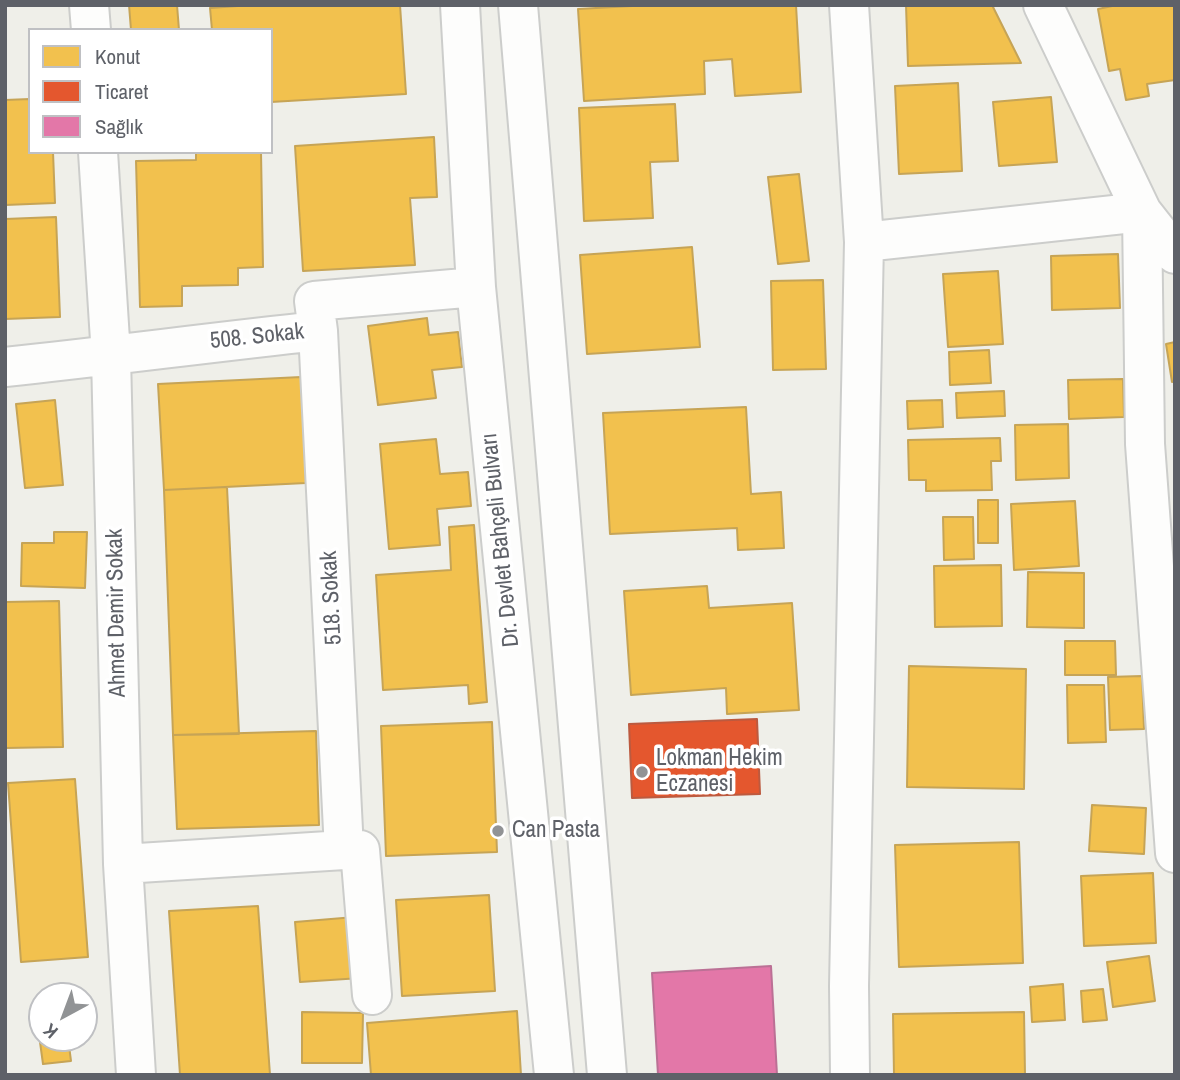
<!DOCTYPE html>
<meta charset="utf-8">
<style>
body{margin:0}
#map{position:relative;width:1180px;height:1080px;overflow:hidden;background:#efefe9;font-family:"Archivo Narrow",sans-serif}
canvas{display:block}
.frame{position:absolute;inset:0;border:7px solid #5e6168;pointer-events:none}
.legend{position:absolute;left:28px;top:28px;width:245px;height:126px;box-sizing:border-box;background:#fff;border:2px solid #bfc0c3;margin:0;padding:9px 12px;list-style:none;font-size:21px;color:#5e6168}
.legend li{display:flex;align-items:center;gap:14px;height:35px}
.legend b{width:35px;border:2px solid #bfc0c3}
.north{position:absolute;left:28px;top:982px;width:70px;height:70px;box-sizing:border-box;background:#fff;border:2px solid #bfc0c3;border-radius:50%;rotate:221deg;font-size:19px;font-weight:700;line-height:28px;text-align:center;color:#5e6168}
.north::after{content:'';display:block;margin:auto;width:24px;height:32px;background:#919395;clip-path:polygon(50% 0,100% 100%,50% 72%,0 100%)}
</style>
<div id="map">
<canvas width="1180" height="1080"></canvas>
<div class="frame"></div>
<ul class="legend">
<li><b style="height:19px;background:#f2c14e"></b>Konut</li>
<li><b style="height:19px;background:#e4572e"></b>Ticaret</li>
<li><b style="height:19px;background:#e377a8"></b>Sağlık</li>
</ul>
<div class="north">K</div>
</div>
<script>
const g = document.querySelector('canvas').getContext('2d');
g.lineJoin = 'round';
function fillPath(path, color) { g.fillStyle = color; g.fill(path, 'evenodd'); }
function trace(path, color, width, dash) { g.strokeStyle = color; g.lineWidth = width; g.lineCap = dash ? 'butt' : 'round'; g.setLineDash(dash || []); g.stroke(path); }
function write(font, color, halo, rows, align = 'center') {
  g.font = font + ' "Archivo Narrow",sans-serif'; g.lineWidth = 7; g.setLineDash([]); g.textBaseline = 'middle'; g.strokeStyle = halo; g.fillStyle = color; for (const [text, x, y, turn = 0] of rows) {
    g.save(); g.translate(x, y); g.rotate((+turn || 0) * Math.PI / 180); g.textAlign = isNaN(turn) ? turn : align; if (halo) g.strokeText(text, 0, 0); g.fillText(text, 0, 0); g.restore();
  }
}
const homes = new Path2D(`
 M 129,5 L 177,5 L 179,30 L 131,30 Z
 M 252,5 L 400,5 L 406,94 L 271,102 L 271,30 L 212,30 L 210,8 Z
 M 650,5 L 796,5 L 801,92 L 735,96 L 732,59 L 704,61 L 705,94 L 584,101 L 578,9 Z
 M 906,5 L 992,5 L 1021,63 L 908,66 Z
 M 1117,5 L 1175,5 L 1175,80 L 1147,84 L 1149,96 L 1126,100 L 1120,69 L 1109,71 L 1098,9 Z
 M 958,83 L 962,171 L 899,174 L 895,86 Z
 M 1051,97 L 1057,162 L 999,166 L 993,102 Z
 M 30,99 L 30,152 L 53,152 L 55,203 L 5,205 L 5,100 Z
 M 675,104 L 678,161 L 650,162 L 653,218 L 584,221 L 579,108 Z
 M 434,137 L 437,197 L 410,198 L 415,265 L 303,271 L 295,146 Z
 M 196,152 L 261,152 L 263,267 L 238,268 L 238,285 L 182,286 L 182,306 L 140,307 L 136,161 L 196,160 Z
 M 799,174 L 809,261 L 778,264 L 768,177 Z
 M 56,217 L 60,317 L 5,319 L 5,219 Z
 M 692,247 L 700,347 L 587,354 L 580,255 Z
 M 1118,254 L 1120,308 L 1052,310 L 1051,256 Z
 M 998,271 L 1003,344 L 948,347 L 943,274 Z
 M 823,280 L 826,369 L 773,370 L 771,281 Z
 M 427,318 L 429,335 L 458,332 L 462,367 L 432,370 L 436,398 L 378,405 L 368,326 Z
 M 1175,342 L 1175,381 L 1172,382 L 1166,344 Z
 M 989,350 L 991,383 L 950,385 L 949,352 Z
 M 301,377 L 306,483 L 164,490 L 158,384 Z
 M 1123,379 L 1124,417 L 1069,419 L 1068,380 Z
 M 1004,391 L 1005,416 L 957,418 L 956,393 Z
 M 55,400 L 63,485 L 25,488 L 16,404 Z
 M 942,400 L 943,427 L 908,429 L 907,401 Z
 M 746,407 L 751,494 L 781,492 L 784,548 L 738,550 L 737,528 L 610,534 L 603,413 Z
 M 1068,424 L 1069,478 L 1016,480 L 1015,425 Z
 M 1000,438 L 1001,461 L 991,461 L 992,490 L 926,491 L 926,480 L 909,480 L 908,440 Z
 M 436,439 L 440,474 L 468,472 L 471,506 L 437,509 L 440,545 L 389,549 L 380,444 Z
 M 227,487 L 239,734 L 173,735 L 164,490 Z
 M 978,500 L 998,500 L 998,543 L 978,543 Z
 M 1075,501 L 1079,566 L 1014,570 L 1011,504 Z
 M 943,517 L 973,517 L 974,559 L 944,560 Z
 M 474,525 L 487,702 L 469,704 L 468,685 L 383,690 L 376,575 L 451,570 L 449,527 Z
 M 54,532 L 87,532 L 85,588 L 21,586 L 22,543 L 54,543 Z
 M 1001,565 L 1002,626 L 935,627 L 934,566 Z
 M 1028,572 L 1084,573 L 1084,628 L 1027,627 Z
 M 707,586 L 709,608 L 792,603 L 799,710 L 727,714 L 726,688 L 631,695 L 624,591 Z
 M 59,601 L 63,747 L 5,748 L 5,602 Z
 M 1065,641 L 1115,641 L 1116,675 L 1065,675 Z
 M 909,666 L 1026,669 L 1024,789 L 907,787 Z
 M 1142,676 L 1144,729 L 1110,730 L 1108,677 Z
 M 1067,685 L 1104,685 L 1106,742 L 1068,743 Z
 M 492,722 L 497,852 L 386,856 L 381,726 Z
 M 316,731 L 319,825 L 177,829 L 173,735 Z
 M 75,779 L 88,957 L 21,962 L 8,783 Z
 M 1092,805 L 1146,808 L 1144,854 L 1089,851 Z
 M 1019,842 L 1023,963 L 899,967 L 895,845 Z
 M 1153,873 L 1156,943 L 1084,946 L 1081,876 Z
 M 489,895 L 495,991 L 402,996 L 396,900 Z
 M 258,906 L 270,1075 L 180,1075 L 169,911 Z
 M 355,917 L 361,978 L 300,982 L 295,922 Z
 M 1149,956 L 1155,1001 L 1113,1007 L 1107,962 Z
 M 1063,984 L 1065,1020 L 1032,1022 L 1030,987 Z
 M 1103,989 L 1107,1020 L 1083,1022 L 1081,991 Z
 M 517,1011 L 521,1075 L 371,1075 L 367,1023 Z
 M 302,1012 L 363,1013 L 362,1063 L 302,1063 Z
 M 1024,1012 L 1025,1075 L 894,1075 L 893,1014 Z
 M 68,1038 L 71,1061 L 43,1064 L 40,1042 Z`);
fillPath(homes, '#f2c14e');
trace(homes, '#c6a456', 2);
const shops = new Path2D(`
 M 757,719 L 760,794 L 632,798 L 629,724 Z`);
fillPath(shops, '#e4572e');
trace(shops, '#bc5a3f', 2);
const health = new Path2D(`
 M 771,966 L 777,1075 L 658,1075 L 652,973 Z`);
fillPath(health, '#e377a8');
trace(health, '#bb7095', 2);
const minor = new Path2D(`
 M 89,5 L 91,30
 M 460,5 L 476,287 L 554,1075
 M 518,5 L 607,1075
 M 849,5 L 864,242 L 849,986 L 850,1075
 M 1043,5 L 1142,212 L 1175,254
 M 98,152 L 111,356 L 123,864 L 136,1075
 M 864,242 L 1142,212 L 1145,444 L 1175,853
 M 318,331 L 344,850 L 360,850 L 372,995
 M 5,367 C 110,356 214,342 318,331 L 314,301 L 476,287
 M 123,864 L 344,850`);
trace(minor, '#cccdcb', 42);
trace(minor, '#fdfdfc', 38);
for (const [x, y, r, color] of [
 [642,772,7,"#919395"],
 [498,831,7,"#919395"]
]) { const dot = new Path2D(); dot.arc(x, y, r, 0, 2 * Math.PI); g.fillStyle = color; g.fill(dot); trace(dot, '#fff', 2.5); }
write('23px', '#5e6168', '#fff', [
 ["508. Sokak",257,337,-6],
 ["Dr. Devlet Bahçeli Bulvarı",501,540,-96],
 ["518. Sokak",332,598,-93],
 ["Ahmet Demir Sokak",117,613,-91]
]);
write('23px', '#5e6168', '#fff', [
 ["Lokman Hekim",656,759],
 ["Eczanesi",656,785],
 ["Can Pasta",512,831]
], 'left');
</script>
